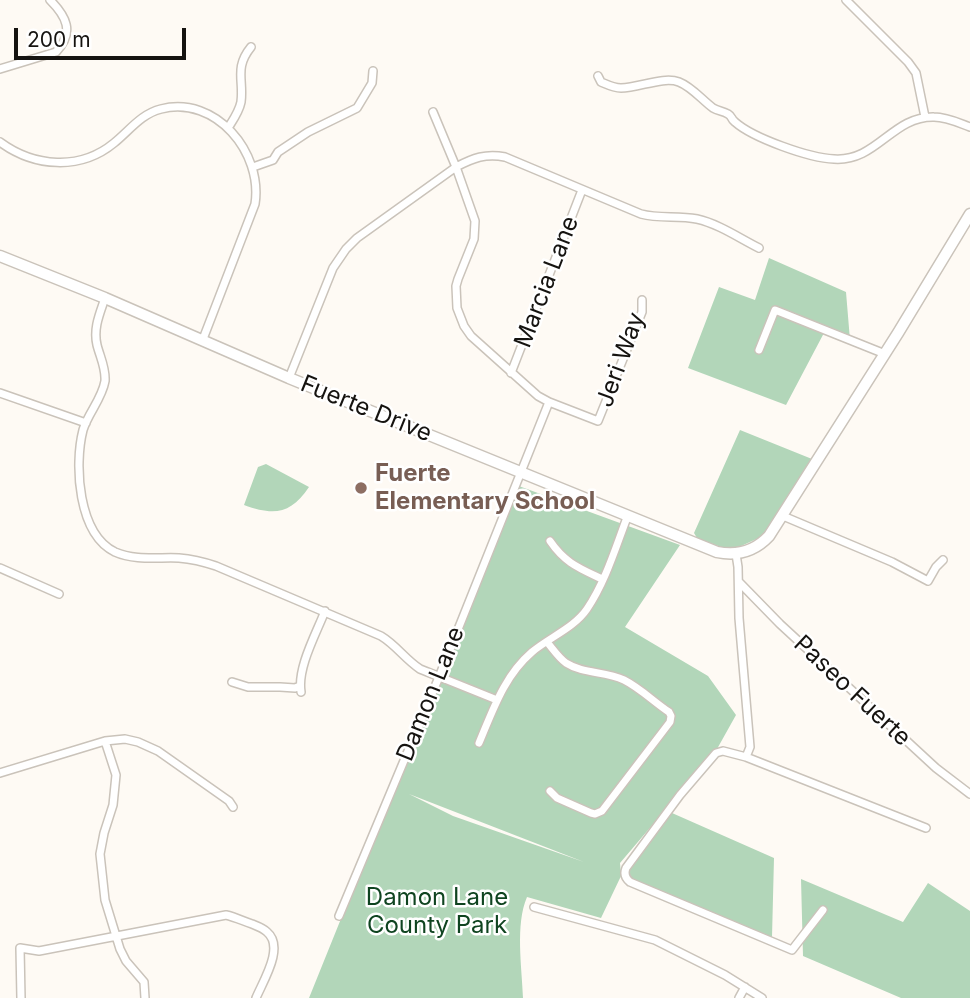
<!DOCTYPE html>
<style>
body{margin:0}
#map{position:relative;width:970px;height:998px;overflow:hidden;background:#fefaf4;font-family:Inter,sans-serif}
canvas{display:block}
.scale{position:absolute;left:14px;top:28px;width:172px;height:32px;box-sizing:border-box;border:4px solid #151310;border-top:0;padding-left:9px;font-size:21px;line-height:24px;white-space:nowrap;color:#151310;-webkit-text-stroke:5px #fff;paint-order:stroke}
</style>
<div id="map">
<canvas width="970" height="998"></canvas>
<div class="scale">200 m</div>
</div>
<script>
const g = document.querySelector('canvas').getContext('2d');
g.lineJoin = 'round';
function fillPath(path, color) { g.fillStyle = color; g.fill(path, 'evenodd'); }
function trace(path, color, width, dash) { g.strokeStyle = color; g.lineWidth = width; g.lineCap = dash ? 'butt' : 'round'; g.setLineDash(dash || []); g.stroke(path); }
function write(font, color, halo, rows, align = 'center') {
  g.font = font + ' Inter,sans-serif'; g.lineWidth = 5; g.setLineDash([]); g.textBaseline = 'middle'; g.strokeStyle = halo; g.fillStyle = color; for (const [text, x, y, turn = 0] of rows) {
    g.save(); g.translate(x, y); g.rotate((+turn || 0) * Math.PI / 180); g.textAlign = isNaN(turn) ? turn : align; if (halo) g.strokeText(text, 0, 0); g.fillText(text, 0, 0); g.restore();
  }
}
fillPath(new Path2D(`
 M 769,258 L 846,292 L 850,340 L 825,331 L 786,405 L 688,368 L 719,287 L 755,300 Z
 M 740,430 L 812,459 L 763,536 L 739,547 L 721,547 L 697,538 L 694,533 Z
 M 266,464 L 309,487 C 291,514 274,516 244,505 L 258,467 Z
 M 516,485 L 680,545 L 625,627 L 708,676 L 736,715 L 717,749 L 620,863 L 621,874 L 672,813 L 774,858 L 772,937 L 621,876 L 601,918 L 527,897 C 515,925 522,967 523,998 L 309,998 ZM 409,794 L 584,862 L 453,816 Z
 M 801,879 L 903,922 L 928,883 L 970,911 L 970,998 L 901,998 L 803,956 Z`), '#b2d6b9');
const street = new Path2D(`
 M 846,0 L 908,62 L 916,73 L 925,117
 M 0,69 L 56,52 C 75,32 66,16 50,0
 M 598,76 L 601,82 C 608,85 614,88 621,88 C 639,88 663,76 679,82 C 692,87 702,100 713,108 C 718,111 723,111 728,114 C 733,117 730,118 735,122 C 753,138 809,158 834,159 C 877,162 892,116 934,117 C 947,117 959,123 970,127
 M 433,112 L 456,167 L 475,221 L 474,239 L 458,279 L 456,286 L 457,308 L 464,326 L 471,336 L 538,396 L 549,402 L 598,421 L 642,312 L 642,300
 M 228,128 C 233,120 239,112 241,102 C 244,80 234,68 251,47
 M 0,142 C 34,167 80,171 114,143 C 130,130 141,114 161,109 C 216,95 263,153 255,204 L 203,339
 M 253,167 L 273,160 L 278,152 L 308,132 L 357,108 L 372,83 L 373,71
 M 105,298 C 100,313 93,328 97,345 C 100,357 106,368 105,381 C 102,399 88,413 83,430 C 74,465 78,534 115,552 C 135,561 159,557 179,558 C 192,559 204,562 216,566 L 381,636 C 396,645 405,659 420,669 L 497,700
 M 759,350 L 775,310 L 885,354
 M 511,373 L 582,190
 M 289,378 L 333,268 L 346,249 L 357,238 L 456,167 C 473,158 486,153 505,157 L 641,214 C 660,219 678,215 697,219 C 719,224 739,238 759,248
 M 0,393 L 86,423
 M 783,516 L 892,562 L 928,581 L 936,567 L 943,560
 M 550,541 C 565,563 579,568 602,579
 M 736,554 L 738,567 L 739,618 L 750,747 L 746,757 L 723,751 L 716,753 L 680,795 L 626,868 C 624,873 625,878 630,882 L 792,950 L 823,910
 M 0,568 L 59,594
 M 739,582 L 780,624 L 936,768 L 970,794
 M 547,642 C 553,649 558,657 566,663 C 583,674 605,671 624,680 C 640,688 654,702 669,712 L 671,716 L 670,722 L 602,811 L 595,814 L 591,813 L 557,798 L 550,791
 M 232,682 L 248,687 L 280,687 L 295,688 L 300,686
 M 301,692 C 297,668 316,634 325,611
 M 105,741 L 116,775 L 113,805 L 104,833 L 100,854 L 105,900 L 120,949 L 126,961 L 144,982 L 145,998
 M 479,743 C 493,710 504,676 532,652 C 550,637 574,628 587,609 C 606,581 616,546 628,515
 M 746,757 L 926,828
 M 0,773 L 105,741 L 125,739 L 138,742 L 158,751 L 229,801 L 233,807
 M 534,907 L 655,940 L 725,975 L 762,998
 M 339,916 L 439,677 L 549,402
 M 21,998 L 20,948 L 39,951 L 226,915 C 235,917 243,921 252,924 C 257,926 263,928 267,932 C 285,947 263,981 256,998
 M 739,998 L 745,987`);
const secondary = new Path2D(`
 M 0,256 L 105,298 L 289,378 L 717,552 C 737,556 755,551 769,536 L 898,333 L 970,214`);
trace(street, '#cac3ba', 10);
trace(secondary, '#cac3ba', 13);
trace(street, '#fff', 7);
trace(secondary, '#fff', 10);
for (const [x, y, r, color] of [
 [361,488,7,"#8d6e63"]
]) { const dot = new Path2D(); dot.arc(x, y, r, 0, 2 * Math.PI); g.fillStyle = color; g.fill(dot); trace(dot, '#fff', 2.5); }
write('24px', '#151310', '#fff', [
 ["Marcia Lane",547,282,-69],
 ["Jeri Way",621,360,-70],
 ["Fuerte Drive",366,409,22],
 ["Paseo Fuerte",852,691,43],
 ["Damon Lane",431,694,-68]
]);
write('bold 24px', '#785e54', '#fff', [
 ["Fuerte",375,474],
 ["Elementary School",375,502]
], 'left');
write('24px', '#0f4420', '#fff', [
 ["Damon Lane",437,898],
 ["County Park",437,926]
]);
</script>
